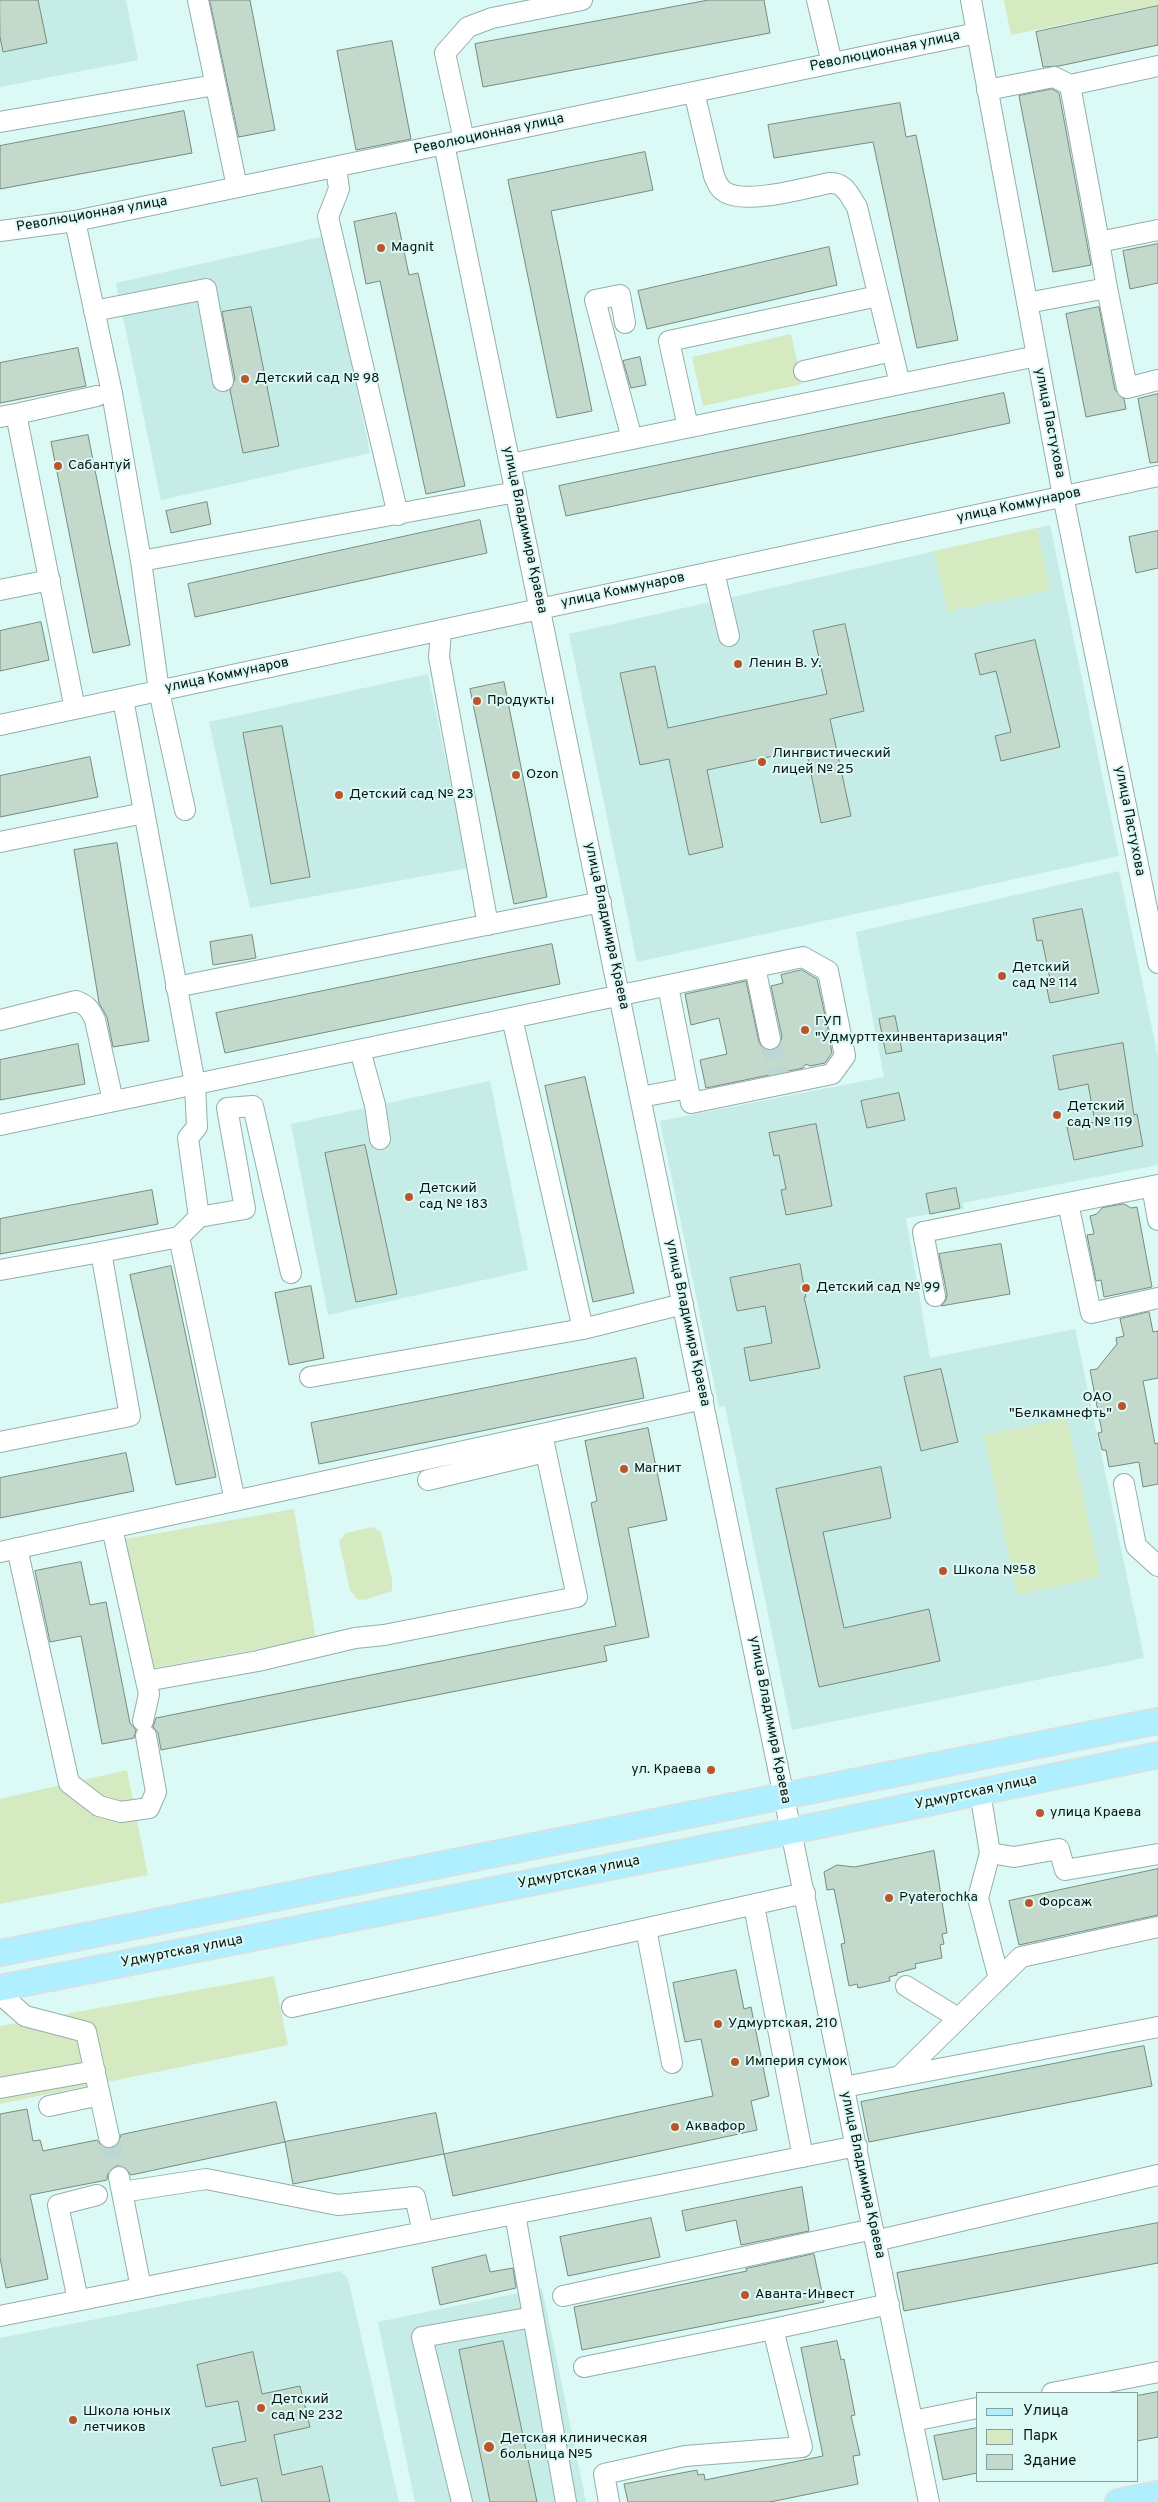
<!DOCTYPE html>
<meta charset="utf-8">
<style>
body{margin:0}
#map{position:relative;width:1158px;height:2502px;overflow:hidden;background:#dbf9f5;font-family:Overpass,sans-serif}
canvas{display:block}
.legend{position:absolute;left:976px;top:2392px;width:162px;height:90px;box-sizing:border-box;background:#dbf9f5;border:1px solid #879e9b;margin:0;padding:6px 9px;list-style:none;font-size:15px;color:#0a1513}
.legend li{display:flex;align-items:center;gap:10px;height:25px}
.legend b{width:25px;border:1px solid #879e9b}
</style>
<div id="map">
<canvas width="1158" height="2502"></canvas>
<ul class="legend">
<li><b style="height:6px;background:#b0efff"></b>Улица</li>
<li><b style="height:14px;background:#d6eac2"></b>Парк</li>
<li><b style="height:14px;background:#c2d9cb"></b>Здание</li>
</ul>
</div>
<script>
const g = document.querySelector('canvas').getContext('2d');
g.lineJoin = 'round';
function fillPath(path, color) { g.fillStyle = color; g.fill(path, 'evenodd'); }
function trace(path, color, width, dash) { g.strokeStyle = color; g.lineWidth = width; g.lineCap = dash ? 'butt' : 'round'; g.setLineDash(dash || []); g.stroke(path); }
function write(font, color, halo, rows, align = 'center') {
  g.font = font + ' Overpass,sans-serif'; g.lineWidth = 4; g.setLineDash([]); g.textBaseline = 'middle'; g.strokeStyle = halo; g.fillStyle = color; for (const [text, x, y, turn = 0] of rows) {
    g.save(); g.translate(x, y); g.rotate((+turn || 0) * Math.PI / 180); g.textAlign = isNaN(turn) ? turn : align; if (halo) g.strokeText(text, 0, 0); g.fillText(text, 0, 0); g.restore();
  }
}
fillPath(new Path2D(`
 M 0,0 L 126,0 L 138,60 L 0,87 Z
 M 325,236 L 370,453 L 161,500 L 116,283 Z
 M 1050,525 L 1119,856 L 637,962 L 569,634 Z
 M 428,674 L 468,868 L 250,908 L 209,722 Z
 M 1119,871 L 1158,1057 L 1158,1165 L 963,1203 L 964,1209 L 906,1218 L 930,1358 L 1075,1329 L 1144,1658 L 792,1730 L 725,1406 L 719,1407 L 660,1121 L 884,1077 L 856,932 Z
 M 490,1081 L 528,1270 L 328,1315 L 291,1124 Z
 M 340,2271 L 348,2279 L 399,2502 L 0,2502 L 0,2338 Z
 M 542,2288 L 586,2502 L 415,2502 L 378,2322 Z`), '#c5ece7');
fillPath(new Path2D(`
 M 1004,0 L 1158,0 L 1158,5 L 1011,35 Z
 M 791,334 L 802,384 L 703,406 L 692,357 Z
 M 1037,528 L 1050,590 L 948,612 L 934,551 Z
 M 1067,1418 L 1100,1577 L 1017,1595 L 984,1435 Z
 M 294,1509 L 316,1639 L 148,1669 L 125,1539 Z
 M 372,1527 L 381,1532 L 392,1579 L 392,1591 L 364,1600 L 357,1599 L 350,1590 L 339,1541 L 346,1533 Z
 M 127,1770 L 148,1875 L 0,1904 L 0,1799 Z
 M 274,1976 L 288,2045 L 0,2104 L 0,2026 Z`), '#d6eac2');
const building = new Path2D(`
 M 0,0 L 38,0 L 47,43 L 3,52 L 0,37 Z
 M 210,0 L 250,0 L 275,130 L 239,137 Z
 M 709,0 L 764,0 L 770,33 L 483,87 L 475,44 Z
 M 1158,6 L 1158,45 L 1059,66 L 1043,67 L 1036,32 Z
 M 392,41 L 411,139 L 356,150 L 337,51 Z
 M 1052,89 L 1059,93 L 1091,265 L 1053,272 L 1019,96 Z
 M 900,103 L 906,137 L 916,135 L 958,340 L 917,348 L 873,142 L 774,158 L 768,125 Z
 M 184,111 L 192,153 L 0,189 L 0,146 Z
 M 645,152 L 653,190 L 551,211 L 592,411 L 557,418 L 508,180 Z
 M 396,213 L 409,275 L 418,273 L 465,486 L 426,494 L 380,281 L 366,284 L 354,222 Z
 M 1158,244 L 1158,283 L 1130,289 L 1123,251 Z
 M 829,247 L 837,285 L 647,329 L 638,291 Z
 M 251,307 L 279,446 L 243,453 L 230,390 L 235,379 L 222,312 Z
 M 1099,307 L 1115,390 L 1124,399 L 1126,409 L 1086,417 L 1066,314 Z
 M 78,348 L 86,386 L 0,403 L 0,363 Z
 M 640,357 L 646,385 L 631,388 L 623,361 Z
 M 1004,393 L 1010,423 L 566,516 L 559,486 Z
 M 1158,394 L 1158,462 L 1150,463 L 1138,399 Z
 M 88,435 L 130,645 L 93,653 L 51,442 Z
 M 207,502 L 211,524 L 171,533 L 166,511 Z
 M 480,520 L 487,553 L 195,617 L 188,584 Z
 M 1158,531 L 1158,568 L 1136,573 L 1129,537 Z
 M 41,622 L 49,660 L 0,671 L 0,631 Z
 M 845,624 L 864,711 L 830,719 L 851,816 L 821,823 L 806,749 L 707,770 L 723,847 L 689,855 L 669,759 L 640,765 L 620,673 L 655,666 L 668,728 L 827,694 L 813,631 Z
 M 1035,640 L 1060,747 L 1001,761 L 995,736 L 1011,732 L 996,671 L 980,675 L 975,654 Z
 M 504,682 L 547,897 L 514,904 L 470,689 Z
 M 282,726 L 310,877 L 271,884 L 243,733 Z
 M 90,757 L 98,797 L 0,817 L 0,776 Z
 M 117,843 L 149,1041 L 113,1047 L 107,1017 L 99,1003 L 74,850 Z
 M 1082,909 L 1099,993 L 1050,1003 L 1045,980 L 1050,979 L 1042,940 L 1037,941 L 1033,919 Z
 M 252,935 L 256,958 L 213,965 L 210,942 Z
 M 552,944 L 560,984 L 225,1053 L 216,1013 Z
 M 802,970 L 817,979 L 828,1029 L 825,1033 L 829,1036 L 832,1053 L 825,1063 L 810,1066 L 806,1064 L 803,1068 L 706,1088 L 700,1060 L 727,1054 L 719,1018 L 691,1025 L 685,994 L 746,981 L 759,1042 L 762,1047 L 772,1051 L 778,1047 L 782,1037 L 771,986 L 783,983 L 781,975 Z
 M 895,1016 L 902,1051 L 886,1054 L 879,1019 Z
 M 1123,1043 L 1134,1115 L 1137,1114 L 1143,1146 L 1074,1160 L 1067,1127 L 1095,1122 L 1088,1084 L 1059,1090 L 1053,1056 Z
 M 78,1044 L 85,1084 L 0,1100 L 0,1060 Z
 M 585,1077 L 634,1293 L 593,1302 L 545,1086 Z
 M 899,1093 L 905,1120 L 867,1128 L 861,1101 Z
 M 816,1124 L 832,1206 L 786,1215 L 781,1190 L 786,1189 L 779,1155 L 774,1156 L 769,1133 Z
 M 365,1145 L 397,1294 L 356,1302 L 325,1153 Z
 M 956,1188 L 960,1208 L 930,1214 L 926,1194 Z
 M 152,1190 L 158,1224 L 0,1254 L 0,1219 Z
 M 1124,1204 L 1131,1208 L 1137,1207 L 1152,1287 L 1104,1297 L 1101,1280 L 1096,1281 L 1087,1235 L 1094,1234 L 1090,1216 L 1097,1214 L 1102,1208 Z
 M 1001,1244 L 1010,1294 L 941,1306 L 946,1300 L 947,1294 L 939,1254 Z
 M 800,1264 L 806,1297 L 804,1297 L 820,1368 L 750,1381 L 744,1348 L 772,1343 L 765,1306 L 737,1311 L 730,1278 Z
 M 171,1266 L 216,1477 L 176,1485 L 130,1275 Z
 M 311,1286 L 324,1358 L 289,1365 L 275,1293 Z
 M 1149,1312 L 1153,1332 L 1158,1331 L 1158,1378 L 1143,1381 L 1155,1444 L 1158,1443 L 1158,1484 L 1143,1487 L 1139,1462 L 1109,1467 L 1106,1450 L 1102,1450 L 1098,1433 L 1102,1432 L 1090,1370 L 1097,1369 L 1117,1344 L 1116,1338 L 1124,1336 L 1120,1319 Z
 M 636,1358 L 644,1398 L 319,1464 L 311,1423 Z
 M 941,1369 L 958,1442 L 921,1451 L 904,1377 Z
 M 648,1428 L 667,1520 L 628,1528 L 649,1637 L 604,1646 L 607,1661 L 161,1750 L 158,1733 L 153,1727 L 156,1718 L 616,1626 L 591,1503 L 597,1501 L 585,1441 Z
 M 126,1453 L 134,1491 L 0,1518 L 0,1478 Z
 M 881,1467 L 891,1518 L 823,1532 L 844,1628 L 929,1609 L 940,1661 L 819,1687 L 776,1489 Z
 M 81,1562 L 90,1605 L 106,1602 L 130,1723 L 136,1730 L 134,1738 L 102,1744 L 81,1636 L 50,1642 L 35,1571 Z
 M 934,1851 L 947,1933 L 942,1934 L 944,1944 L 940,1945 L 942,1958 L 915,1964 L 916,1968 L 897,1973 L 897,1975 L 889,1977 L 890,1981 L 858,1988 L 857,1984 L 849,1986 L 841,1944 L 845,1943 L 834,1889 L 827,1890 L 824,1872 L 837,1865 L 854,1867 Z
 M 1158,1869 L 1158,1915 L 1019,1945 L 1009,1901 Z
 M 736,1970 L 744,2009 L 751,2007 L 769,2096 L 751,2101 L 757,2130 L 453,2196 L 444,2154 L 713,2096 L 701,2039 L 685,2042 L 673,1983 Z
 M 1144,2046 L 1152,2086 L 869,2142 L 861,2102 Z
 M 276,2102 L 285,2142 L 131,2175 L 123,2166 L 116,2166 L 108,2173 L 107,2180 L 30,2195 L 48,2279 L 6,2288 L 0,2258 L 0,2114 L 27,2109 L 33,2141 L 40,2140 L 43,2151 L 97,2140 L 101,2145 L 111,2149 L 117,2145 L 121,2135 Z
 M 436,2113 L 444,2154 L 293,2184 L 285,2142 Z
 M 802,2187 L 809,2231 L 741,2245 L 736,2220 L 686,2231 L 682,2211 Z
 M 651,2218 L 660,2257 L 568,2276 L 560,2237 Z
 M 1158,2223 L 1158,2263 L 904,2311 L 897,2273 Z
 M 814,2254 L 824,2302 L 582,2350 L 574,2307 L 747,2271 L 746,2269 Z
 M 486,2255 L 490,2272 L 513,2268 L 516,2288 L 440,2305 L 432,2268 Z
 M 503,2341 L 537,2502 L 490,2502 L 459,2350 Z
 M 837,2341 L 841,2360 L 844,2359 L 855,2415 L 851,2416 L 860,2455 L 853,2456 L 858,2484 L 770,2502 L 628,2502 L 624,2484 L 697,2470 L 698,2475 L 704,2474 L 705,2480 L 823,2456 L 801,2348 Z
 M 253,2352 L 262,2394 L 300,2386 L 310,2427 L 274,2435 L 282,2475 L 322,2466 L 330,2502 L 262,2502 L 257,2478 L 221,2486 L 212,2448 L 246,2441 L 238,2401 L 206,2407 L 197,2365 Z
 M 1158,2392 L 1158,2437 L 1137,2441 L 1137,2396 Z
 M 977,2428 L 977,2473 L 943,2480 L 934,2436 Z`);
fillPath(building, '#c2d9cb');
trace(building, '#778c7f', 1);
trace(new Path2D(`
 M 770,1039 L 779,1076
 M 109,2137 L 119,2177`), '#bcd7d3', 20, [20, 10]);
const minor = new Path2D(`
 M 198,0 L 237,187
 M 817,0 L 832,63
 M 971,0 L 1063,496 L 1158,963
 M 1070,85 L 1158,66
 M 987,90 L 1054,77 L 1070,85 L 1099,242 L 1158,230
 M 694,92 L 714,176 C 717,182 718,188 725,192 C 745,205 805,188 829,183 C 845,182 849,195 857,207 L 900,384
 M 0,122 L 215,85
 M 464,140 L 445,53 L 468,27 L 492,18 L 582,0
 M 444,144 L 929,2502
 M 336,167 L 339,189 L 328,217 L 398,515
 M 75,221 L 112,393 L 141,561 L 159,691 L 185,810
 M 0,231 L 75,221 L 977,33
 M 1099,242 L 1107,288
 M 1027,303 L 1107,288 L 1127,388 L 1158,380
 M 94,311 L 206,289 L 223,381
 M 625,323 L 620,295 L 595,300 L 632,439
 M 804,371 L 892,351
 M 16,414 L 97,396
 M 0,417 L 16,414 L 75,709
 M 688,427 L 669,341 L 878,296
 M 510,464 L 1037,356
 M 141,561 L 516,492
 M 714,572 L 729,636
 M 0,590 L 50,580
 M 441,630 L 439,657 L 488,925
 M 123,699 L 195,1084 L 197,1127 L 188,1138 L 199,1217 L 179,1237 L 235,1501
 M 0,725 L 1158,476
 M 0,842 L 144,813
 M 755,967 L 770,1039
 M 176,987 L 601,902
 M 512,1018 L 583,1329
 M 0,1020 L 76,1001 C 87,1005 90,1009 95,1020 L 113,1101
 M 360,1050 L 375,1105 L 380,1139
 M 641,1097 L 688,1088
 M 0,1125 L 803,957 L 828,971 L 845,1056 L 832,1074 L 691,1103 L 668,986
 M 1152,1186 L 1158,1220
 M 1068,1203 L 1091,1313 L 1158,1298
 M 199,1217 L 245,1209 L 227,1108 L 253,1106 L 291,1273
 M 101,1252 L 179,1237
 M 0,1270 L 101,1252 L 130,1416 L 0,1442
 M 935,1296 L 923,1232 L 1158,1185
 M 310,1377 L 583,1329 L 683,1304
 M 428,1480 L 545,1452
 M 1124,1484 L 1136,1546 L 1158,1566
 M 112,1528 L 149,1694 L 143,1721
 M 17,1548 L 69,1783 L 99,1806 L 121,1812 L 149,1808 L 156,1792 L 146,1736
 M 0,1552 L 703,1399
 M 146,1681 L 258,1661 L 355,1638 L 384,1635 L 577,1597 L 542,1434
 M 980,1792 L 990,1853 L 978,1898 L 999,1979
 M 990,1853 L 1014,1857 L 1059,1849 L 1065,1870 L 1158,1854
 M 754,1906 L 803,2157
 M 646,1929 L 672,2063
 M 906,1986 L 958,2018
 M 0,1994 L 25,2016 L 86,2032 L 109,2137
 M 292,2007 L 805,1893
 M 901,2075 L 1021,1957 L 1158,1927
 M 844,2087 L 1158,2027
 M 0,2088 L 95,2071
 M 49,2106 L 100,2095
 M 119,2177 L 141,2288
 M 122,2192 L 206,2179 L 338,2205 L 415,2197 L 423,2232
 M 515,2214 L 566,2502
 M 875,2241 L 1158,2175
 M 563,2296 L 873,2229
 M 78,2300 L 58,2205 L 97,2195
 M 0,2316 L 857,2146
 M 584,2367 L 773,2329
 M 1052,2393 L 1158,2372
 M 913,2421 L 977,2408
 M 462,2502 L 422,2337 L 533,2317
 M 609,2502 L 604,2474 L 685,2456 L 802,2447 L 773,2329 L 889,2304`);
const major = new Path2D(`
 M 0,1953 L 1158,1721
 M 0,1988 L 821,1825 L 1158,1755
 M 1118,2502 L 1158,2494`);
trace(minor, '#93afac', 22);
trace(major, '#dddede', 28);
trace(minor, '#fff', 20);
trace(major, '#b0efff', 25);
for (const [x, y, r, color] of [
 [381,248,5,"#bb5429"],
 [245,379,5,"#bb5429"],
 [58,466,5,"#bb5429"],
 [738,664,5,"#bb5429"],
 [477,701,5,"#bb5429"],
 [762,762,5,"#bb5429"],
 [516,775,5,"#bb5429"],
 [339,795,5,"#bb5429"],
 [1002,976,5,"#bb5429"],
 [805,1030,5,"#bb5429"],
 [1057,1115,5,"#bb5429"],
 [409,1197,5,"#bb5429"],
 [806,1288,5,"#bb5429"],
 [1122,1406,5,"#bb5429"],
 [624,1469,5,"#bb5429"],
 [943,1571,5,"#bb5429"],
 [711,1770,5,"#bb5429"],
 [1040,1813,5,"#bb5429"],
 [889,1898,5,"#bb5429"],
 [1029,1903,5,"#bb5429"],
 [718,2024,5,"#bb5429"],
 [735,2062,5,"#bb5429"],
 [675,2127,5,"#bb5429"],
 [745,2295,5,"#bb5429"],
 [261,2408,5,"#bb5429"],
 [73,2420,5,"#bb5429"],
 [489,2447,6,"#bb5429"]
]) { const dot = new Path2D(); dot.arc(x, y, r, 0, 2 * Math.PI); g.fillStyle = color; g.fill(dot); trace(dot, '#dbf9f5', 2); }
write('14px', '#0a1513', '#dbf9f5', [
 ["Революционная улица",885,52,-12],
 ["Революционная улица",489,135,-12],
 ["Революционная улица",92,215,-10],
 ["улица Пастухова",1049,423,79],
 ["улица Коммунаров",1019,506,-12],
 ["улица Владимира Краева",524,530,78],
 ["улица Коммунаров",623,591,-12],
 ["улица Коммунаров",227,676,-12],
 ["улица Пастухова",1129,821,79],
 ["улица Владимира Краева",606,926,78],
 ["улица Владимира Краева",687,1323,78],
 ["улица Владимира Краева",769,1720,79],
 ["Удмуртская улица",976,1793,-12],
 ["Удмуртская улица",579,1873,-11],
 ["Удмуртская улица",182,1952,-11],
 ["улица Владимира Краева",862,2175,78]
]);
write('14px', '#0a1513', '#dbf9f5', [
 ["Magnit",391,248],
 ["Детский сад № 98",255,379],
 ["Сабантуй",68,466],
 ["Ленин В. У.",748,664],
 ["Продукты",487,701],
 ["Лингвистический",772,754],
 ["лицей № 25",772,770],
 ["Ozon",526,775],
 ["Детский сад № 23",349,795],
 ["Детский",1012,968],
 ["сад № 114",1012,984],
 ["ГУП",815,1022],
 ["\"Удмурттехинвентаризация\"",815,1038],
 ["Детский",1067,1107],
 ["сад № 119",1067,1123],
 ["Детский",419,1189],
 ["сад № 183",419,1205],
 ["Детский сад № 99",816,1288],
 ["ОАО",1112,1398,"right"],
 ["\"Белкамнефть\"",1112,1414,"right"],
 ["Магнит",634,1469],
 ["Школа №58",953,1571],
 ["ул. Краева",701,1770,"right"],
 ["улица Краева",1050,1813],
 ["Pyaterochka",899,1898],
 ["Форсаж",1039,1903],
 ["Удмуртская, 210",728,2024],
 ["Империя сумок",745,2062],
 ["Аквафор",685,2127],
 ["Аванта-Инвест",755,2295],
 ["Детский",271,2400],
 ["сад № 232",271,2416],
 ["Школа юных",83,2412],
 ["летчиков",83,2428],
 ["Детская клиническая",500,2439],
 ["больница №5",500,2455]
], 'left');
</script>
